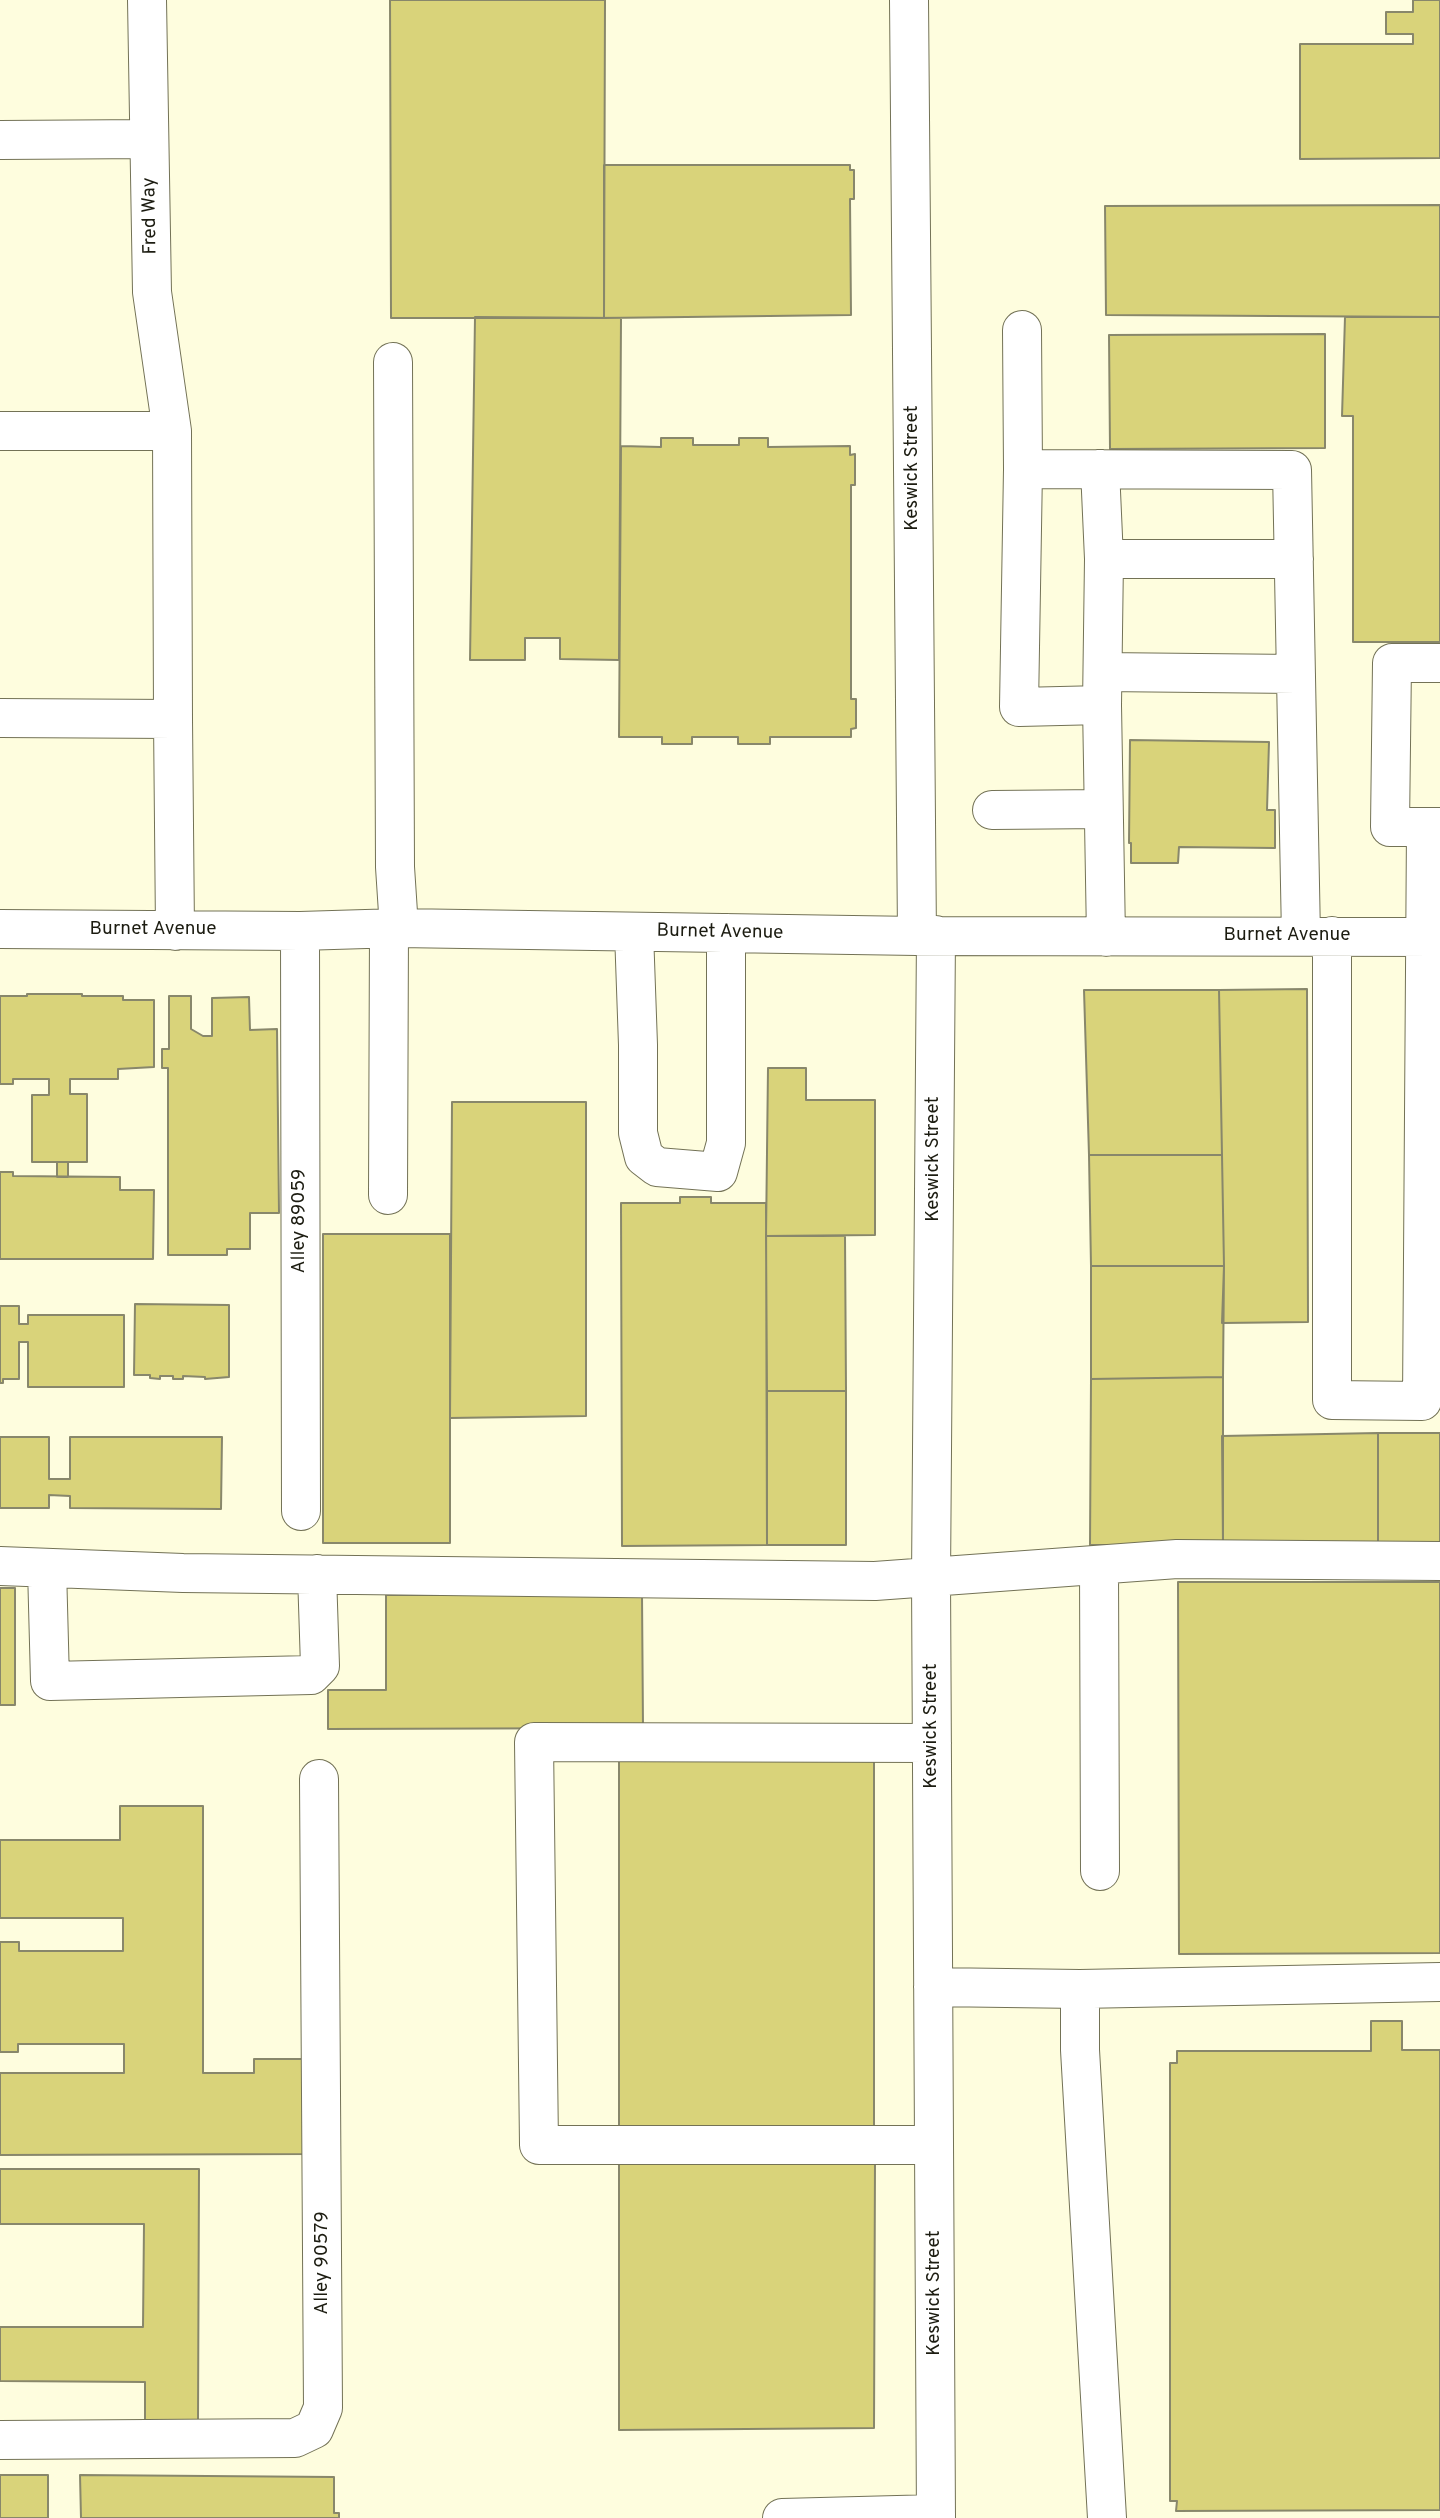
<!DOCTYPE html>
<style>
body{margin:0}
canvas{display:block;background:#fefdde}
</style>
<canvas width="1440" height="2518"></canvas>
<script>
const g = document.querySelector('canvas').getContext('2d');
g.lineJoin = 'round';
function fillPath(path, color) { g.fillStyle = color; g.fill(path, 'evenodd'); }
function trace(path, color, width, dash) { g.strokeStyle = color; g.lineWidth = width; g.lineCap = dash ? 'butt' : 'round'; g.setLineDash(dash || []); g.stroke(path); }
function write(font, color, halo, rows, align = 'center') {
  g.font = font + ' Overpass,sans-serif'; g.lineWidth = 5; g.setLineDash([]); g.textBaseline = 'middle'; g.strokeStyle = halo; g.fillStyle = color; for (const [text, x, y, turn = 0] of rows) {
    g.save(); g.translate(x, y); g.rotate((+turn || 0) * Math.PI / 180); g.textAlign = isNaN(turn) ? turn : align; if (halo) g.strokeText(text, 0, 0); g.fillText(text, 0, 0); g.restore();
  }
}
const building = new Path2D(`
 M 390,0 L 605,0 L 604,318 L 391,318 Z
 M 1413,0 L 1440,0 L 1440,158 L 1300,159 L 1300,44 L 1413,44 L 1413,34 L 1386,34 L 1386,12 L 1413,12 Z
 M 604,165 L 850,165 L 850,170 L 854,170 L 854,199 L 850,199 L 851,315 L 604,318 Z
 M 1440,205 L 1440,317 L 1106,315 L 1105,206 Z
 M 475,317 L 621,318 L 619,660 L 560,659 L 560,638 L 525,638 L 525,660 L 470,660 Z
 M 1345,317 L 1440,317 L 1440,642 L 1353,642 L 1353,416 L 1342,416 Z
 M 1325,334 L 1325,448 L 1110,449 L 1109,335 Z
 M 661,438 L 693,438 L 693,445 L 739,445 L 739,438 L 768,438 L 768,447 L 850,446 L 850,455 L 855,454 L 855,485 L 851,485 L 851,699 L 856,699 L 856,728 L 851,729 L 851,737 L 770,737 L 770,744 L 738,744 L 738,737 L 692,737 L 692,744 L 662,744 L 662,737 L 619,737 L 621,446 L 661,447 Z
 M 1130,740 L 1269,742 L 1267,810 L 1275,810 L 1275,848 L 1179,847 L 1178,863 L 1131,863 L 1131,843 L 1129,843 Z
 M 1307,989 L 1308,1322 L 1222,1323 L 1224,1266 L 1219,990 Z
 M 1084,990 L 1219,990 L 1222,1155 L 1089,1155 Z
 M 27,994 L 82,994 L 82,996 L 123,996 L 123,1000 L 154,1000 L 154,1067 L 118,1069 L 118,1079 L 70,1079 L 70,1094 L 87,1094 L 87,1162 L 32,1162 L 32,1095 L 49,1095 L 49,1079 L 13,1079 L 13,1084 L 0,1084 L 0,996 L 27,996 Z
 M 169,996 L 191,996 L 191,1029 L 203,1036 L 212,1036 L 212,998 L 249,997 L 250,1030 L 277,1029 L 279,1213 L 250,1213 L 250,1249 L 227,1249 L 227,1255 L 168,1255 L 168,1068 L 162,1068 L 162,1049 L 169,1049 Z
 M 768,1068 L 806,1068 L 806,1100 L 875,1100 L 875,1235 L 766,1236 Z
 M 452,1102 L 586,1102 L 586,1416 L 450,1418 Z
 M 1089,1155 L 1222,1155 L 1224,1266 L 1091,1266 Z
 M 57,1162 L 68,1162 L 68,1177 L 57,1177 Z
 M 0,1172 L 13,1172 L 13,1176 L 120,1177 L 120,1190 L 154,1190 L 153,1259 L 0,1259 Z
 M 680,1197 L 711,1197 L 711,1203 L 766,1203 L 767,1545 L 622,1546 L 621,1203 L 680,1203 Z
 M 323,1234 L 450,1234 L 450,1543 L 323,1543 Z
 M 766,1236 L 845,1236 L 846,1391 L 767,1391 Z
 M 1091,1266 L 1224,1266 L 1223,1377 L 1091,1379 Z
 M 135,1304 L 229,1305 L 229,1377 L 205,1379 L 205,1377 L 183,1376 L 183,1379 L 173,1379 L 173,1376 L 160,1376 L 160,1379 L 150,1378 L 150,1375 L 134,1375 Z
 M 0,1306 L 19,1306 L 19,1324 L 28,1324 L 28,1315 L 124,1315 L 124,1387 L 28,1387 L 28,1342 L 19,1342 L 19,1379 L 3,1379 L 3,1383 L 0,1383 Z
 M 1223,1377 L 1223,1545 L 1090,1545 L 1091,1379 Z
 M 767,1391 L 846,1391 L 846,1545 L 767,1545 Z
 M 1378,1433 L 1440,1433 L 1440,1542 L 1378,1543 Z
 M 1378,1433 L 1378,1543 L 1223,1545 L 1222,1436 Z
 M 0,1437 L 49,1437 L 49,1479 L 70,1479 L 70,1437 L 222,1437 L 221,1509 L 70,1508 L 70,1496 L 49,1495 L 49,1508 L 0,1508 Z
 M 1178,1582 L 1440,1582 L 1440,1953 L 1179,1954 Z
 M 0,1588 L 15,1588 L 15,1705 L 0,1705 Z
 M 386,1595 L 642,1595 L 643,1728 L 328,1729 L 328,1690 L 386,1690 Z
 M 619,1757 L 874,1757 L 874,2131 L 619,2131 Z
 M 120,1806 L 203,1806 L 203,2073 L 254,2073 L 254,2059 L 312,2059 L 312,2154 L 0,2155 L 0,2073 L 124,2073 L 124,2044 L 18,2044 L 18,2052 L 0,2052 L 0,1942 L 19,1942 L 19,1951 L 123,1951 L 123,1918 L 0,1918 L 0,1840 L 120,1840 Z
 M 1371,2021 L 1402,2021 L 1402,2050 L 1440,2050 L 1440,2510 L 1176,2511 L 1177,2501 L 1170,2501 L 1170,2063 L 1177,2063 L 1177,2051 L 1371,2051 Z
 M 875,2160 L 874,2428 L 619,2430 L 619,2161 Z
 M 0,2169 L 199,2169 L 198,2421 L 145,2421 L 145,2382 L 0,2381 L 0,2327 L 143,2327 L 144,2224 L 0,2224 Z
 M 0,2475 L 48,2475 L 48,2518 L 0,2518 Z
 M 80,2475 L 334,2477 L 334,2513 L 339,2513 L 339,2518 L 81,2518 Z`);
fillPath(building, '#d9d37a');
trace(building, '#88876b', 2);
const minor = new Path2D(`
 M 147,0 L 152,292 L 172,431 L 173,719
 M 909,0 L 917,936
 M 0,140 L 149,139
 M 1022,330 L 1023,469 L 1019,707 L 1102,705
 M 393,362 L 395,867 L 399,928
 M 0,431 L 172,431
 M 1023,469 L 1292,470 L 1301,936
 M 1100,469 L 1104,559 L 1102,705 L 1106,937
 M 1104,559 L 1294,559
 M 1440,663 L 1392,663 L 1390,827 L 1440,827
 M 1103,672 L 1296,674
 M 0,718 L 173,719 L 175,931
 M 992,810 L 1103,809
 M 0,929 L 300,931 L 399,928 L 917,936 L 1440,937
 M 300,931 L 301,1511
 M 634,932 L 638,1045 L 638,1133 L 644,1157 L 657,1167 L 718,1172 L 726,1143 L 726,933
 M 936,935 L 931,1578 L 936,2518
 M 1332,936 L 1332,1400 L 1422,1401 L 1426,827
 M 388,1195 L 389,928
 M 0,1566 L 183,1573 L 875,1581 L 1177,1559 L 1440,1561
 M 1099,1566 L 1100,1871
 M 47,1568 L 50,1681 L 311,1675 L 320,1666 L 317,1574
 M 932,1743 L 534,1742 L 539,2145 L 934,2145
 M 933,1987 L 1080,1989 L 1440,1982
 M 1080,1989 L 1080,2050 L 1107,2518
 M 0,2440 L 295,2438 L 314,2429 L 323,2408 L 319,1779
 M 782,2518 L 936,2514`);
trace(minor, '#737256', 40);
trace(minor, '#fff', 38);
write('19px', '#1c1c11', '#fff', [
 ["Fred Way",151,216,-91],
 ["Keswick Street",913,468,-90],
 ["Burnet Avenue",153,930],
 ["Burnet Avenue",720,933,1],
 ["Burnet Avenue",1287,936],
 ["Keswick Street",934,1159,-90],
 ["Alley 89059",300,1221,-90],
 ["Keswick Street",932,1726,-90],
 ["Alley 90579",323,2263,-90],
 ["Keswick Street",935,2293,-90]
]);
</script>
